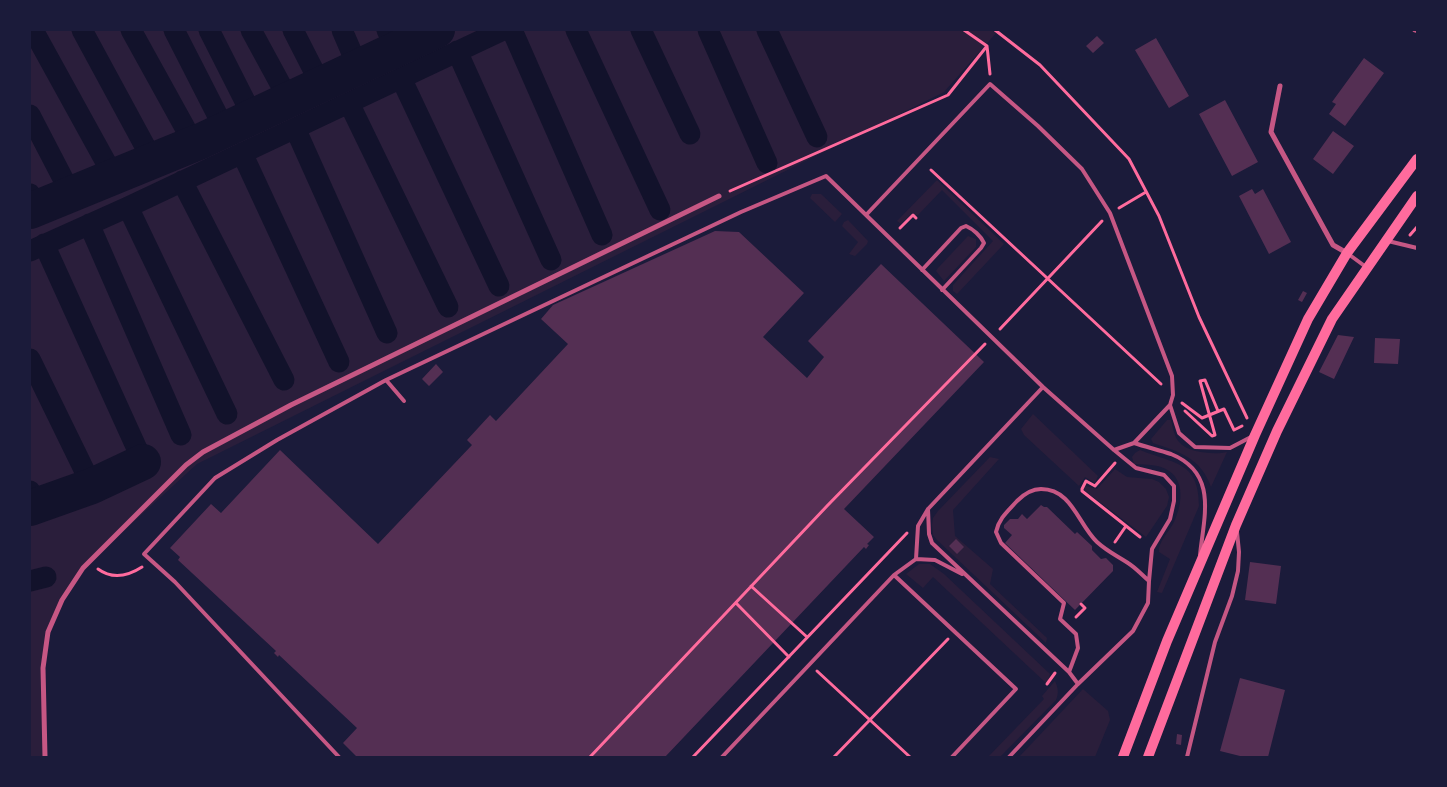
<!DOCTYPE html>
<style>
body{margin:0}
#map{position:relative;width:1447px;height:787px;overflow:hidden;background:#1b1b3a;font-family:"Exo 2",sans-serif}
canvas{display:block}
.frame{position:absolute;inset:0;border:31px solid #1b1b3a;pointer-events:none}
</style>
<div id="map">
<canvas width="1447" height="787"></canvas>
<div class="frame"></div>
</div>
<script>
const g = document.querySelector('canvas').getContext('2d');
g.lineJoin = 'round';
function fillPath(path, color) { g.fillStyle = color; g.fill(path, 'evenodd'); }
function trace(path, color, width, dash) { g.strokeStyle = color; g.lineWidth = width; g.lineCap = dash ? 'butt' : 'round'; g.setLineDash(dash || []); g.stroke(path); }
fillPath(new Path2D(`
 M 30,30 L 995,30 L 997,32 L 944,92 L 197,464 L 83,568 L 62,600 L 48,632 L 43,668 L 45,757 L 30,757 Z
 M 937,180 L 1004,244 L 957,294 L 953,291 L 953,285 L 993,241 L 942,190 L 918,215 L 915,215 L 912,213 L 901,224 L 897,221 Z
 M 812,194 L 821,194 L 842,214 L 835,222 L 810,198 Z
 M 848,220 L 868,241 L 867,244 L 855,256 L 849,254 L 858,242 L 842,226 L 844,222 Z
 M 968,236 L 976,239 L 976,247 L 944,281 L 936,271 L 938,268 Z
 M 1033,414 L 1098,476 L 1095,483 L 1085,477 L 1079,486 L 1024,435 L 1021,429 Z
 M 1167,420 L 1171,420 C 1173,428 1174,436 1179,442 C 1188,453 1215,455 1227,452 L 1211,487 C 1201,458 1180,452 1153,443 L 1151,439 Z
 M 1140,450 C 1174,464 1199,461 1199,506 L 1162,593 L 1157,592 L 1170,559 L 1159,552 C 1158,542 1169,532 1174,522 C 1183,503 1186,475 1161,467 C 1152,464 1143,465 1134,464 L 1132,457 L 1135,453 Z
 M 990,457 L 999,459 L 953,510 L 955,536 L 993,569 L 990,584 L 1047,638 L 1046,643 L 937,540 L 933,535 L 932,525 L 933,518 L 938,511 Z
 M 1115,469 L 1127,477 L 1152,479 L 1159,482 L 1166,489 L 1169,497 L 1167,506 L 1146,537 L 1085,491 L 1084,488 L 1086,486 L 1097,489 Z
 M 919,564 L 930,564 L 944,574 L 1050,674 L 1047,684 L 933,577 L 923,588 L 906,574 Z
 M 1055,681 C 1058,688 1059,693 1056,700 L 1000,757 L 988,757 L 1044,699 L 1042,696 Z
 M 1083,689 L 1108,711 L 1110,720 L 1095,757 L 1019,757 Z`), '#2a1e3b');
trace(new Path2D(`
 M 33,30 L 114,177
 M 82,30 L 153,161
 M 131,30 L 194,144
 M 174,30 L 225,130
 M 209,30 L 253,117
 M 251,30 L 289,100
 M 293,30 L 321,85
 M 342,30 L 358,67
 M 387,30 L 396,49
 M 430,30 L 432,33
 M 512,30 L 602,235
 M 576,30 L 660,210
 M 641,30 L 690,134
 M 708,30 L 767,163
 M 767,30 L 817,137
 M 457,51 L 551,260
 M 401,78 L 499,286
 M 349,103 L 448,307
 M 30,115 L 71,194
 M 295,128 L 387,333
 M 242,153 L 339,362
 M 182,181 L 284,380
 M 30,194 L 38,208
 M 128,207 L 227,414
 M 89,224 L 181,435
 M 44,244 L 143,462
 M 30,251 L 128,207 L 503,30
 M 30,359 L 92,486
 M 30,491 L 37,505
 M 30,581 L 46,577`), '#12122b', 21);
trace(new Path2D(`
 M 30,211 L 201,141 L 437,30
 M 30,508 L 92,486 L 143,462`), '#12122b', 36);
fillPath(new Path2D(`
 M 1097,36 L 1104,43 L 1093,53 L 1086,46 Z
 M 1156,38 L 1189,96 L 1169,108 L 1135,50 Z
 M 1364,58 L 1384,73 L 1345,126 L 1329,114 L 1336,104 L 1332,102 Z
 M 1225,100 L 1258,162 L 1232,176 L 1199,114 Z
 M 1333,131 L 1354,146 L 1333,174 L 1313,159 Z
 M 1252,189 L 1255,194 L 1263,189 L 1291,242 L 1269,254 L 1239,196 Z
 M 715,231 L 739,232 L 804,293 L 763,337 L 807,378 L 824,357 L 808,341 L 881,264 L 984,362 L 844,509 L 874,537 L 867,544 L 869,545 L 866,549 L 864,547 L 665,757 L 357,757 L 343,743 L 357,728 L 279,655 L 278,657 L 274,653 L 276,651 L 178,560 L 180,557 L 170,548 L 211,504 L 221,513 L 280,450 L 378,544 L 472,445 L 467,440 L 490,415 L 496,421 L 568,344 L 541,319 L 553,305 Z
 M 1303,291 L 1307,293 L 1302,302 L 1298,300 Z
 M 1338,335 L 1354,337 L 1334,379 L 1319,372 Z
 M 1375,338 L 1400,339 L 1398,364 L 1374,363 Z
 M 436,364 L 443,372 L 429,386 L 422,379 Z
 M 1041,505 L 1044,507 L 1047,507 L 1075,534 L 1077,532 L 1092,546 L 1092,550 L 1101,559 L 1106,558 L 1113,565 L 1113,571 L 1075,610 L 1005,543 L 1012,535 L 1004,528 L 1004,525 L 1010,519 L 1018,519 L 1022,514 L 1027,519 Z
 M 956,539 L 964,547 L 957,554 L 949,546 Z
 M 1250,562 L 1281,566 L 1276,604 L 1245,600 Z
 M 1240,678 L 1285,690 L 1268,757 L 1244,757 L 1220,751 Z
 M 1177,734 L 1182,735 L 1181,745 L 1176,744 Z`), '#542f53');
trace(new Path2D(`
 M 964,30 L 987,46 L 990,74
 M 995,30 L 1040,65 L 1129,159 L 1159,216 L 1199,317 L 1247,418
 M 931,170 L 1161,384
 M 730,191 L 948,95 L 987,46
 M 1119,208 L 1146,192
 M 900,228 L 913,215 L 916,218
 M 1410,235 L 1417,227
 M 1000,329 L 1102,221
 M 1182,403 L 1202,418 L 1224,409 L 1234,430 L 1242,426
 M 1185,411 L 1212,436 L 1215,435 L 1200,381 L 1205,380 L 1218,411
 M 1115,463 L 1095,486 L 1086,481 L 1082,489 L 1082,491 L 1140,537
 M 1115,542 L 1126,526
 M 98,569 C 113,580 128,576 142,567
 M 751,586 L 807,637
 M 736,603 L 789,657
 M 1076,617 L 1085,608 L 1081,604
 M 817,671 L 910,757
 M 1047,684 L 1055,673
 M 590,757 L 827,506 L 985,344
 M 693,757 L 907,533
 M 834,757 L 948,639`), '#ff6b9d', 3);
trace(new Path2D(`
 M 1414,30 L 1417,31
 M 866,215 L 1043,387 L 1114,450 L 1136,468 L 1164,475 L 1174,486 L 1174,501 L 1170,519 L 1152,549 L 1149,581
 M 1388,241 L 1417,248
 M 1347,253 L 1366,267
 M 922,270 L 961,228 L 966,226 C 973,229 981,236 984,243 L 981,248 L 942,290
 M 386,380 L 741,212 L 826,176 L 866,215 L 990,84 L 1038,126 L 1082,169 L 1110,213 L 1172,376 L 1173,395 L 1170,405 L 1134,443 L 1114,450
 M 1170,405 L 1179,433 L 1195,447 L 1230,448 L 1251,437
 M 1134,443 C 1146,447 1159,450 1171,454 C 1218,473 1204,516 1200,555
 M 928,509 L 929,534 L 932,543 L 1069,672 L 1078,684 L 1009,757
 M 916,559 L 918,526 L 928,509 L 1043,387
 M 894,575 L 1016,689 L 952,757
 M 1069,672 L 1078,648 L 1076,634 L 1060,619 L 1064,603 L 1001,543 L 996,532 C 999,518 1008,511 1017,501 C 1023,495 1032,489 1041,489 C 1072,489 1078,524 1097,542 C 1108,552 1116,555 1128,563 C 1136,568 1142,575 1149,581 L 1148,603 L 1133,631 L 1078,684
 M 339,757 L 175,582 L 144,554 L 215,478 L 277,440 L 386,380 L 404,401
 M 722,757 L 894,575 L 916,559 L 935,560 L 962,574
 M 1187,757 L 1215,642 L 1232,596 L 1238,571 L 1239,552 L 1237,532`), '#c65784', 4);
trace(new Path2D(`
 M 1280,86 L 1271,132 L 1333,245 L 1347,253
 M 45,757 L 43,668 L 48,632 L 62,600 L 83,568 L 186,465 L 203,452 L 291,405 L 719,196`), '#c65784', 5);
trace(new Path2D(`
 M 1123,757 L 1167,641 L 1255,435 L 1308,319 L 1347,253 L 1417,159
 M 1148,757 L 1236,525 L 1277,431 L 1332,319 L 1417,196`), '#ff6b9d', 10);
</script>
